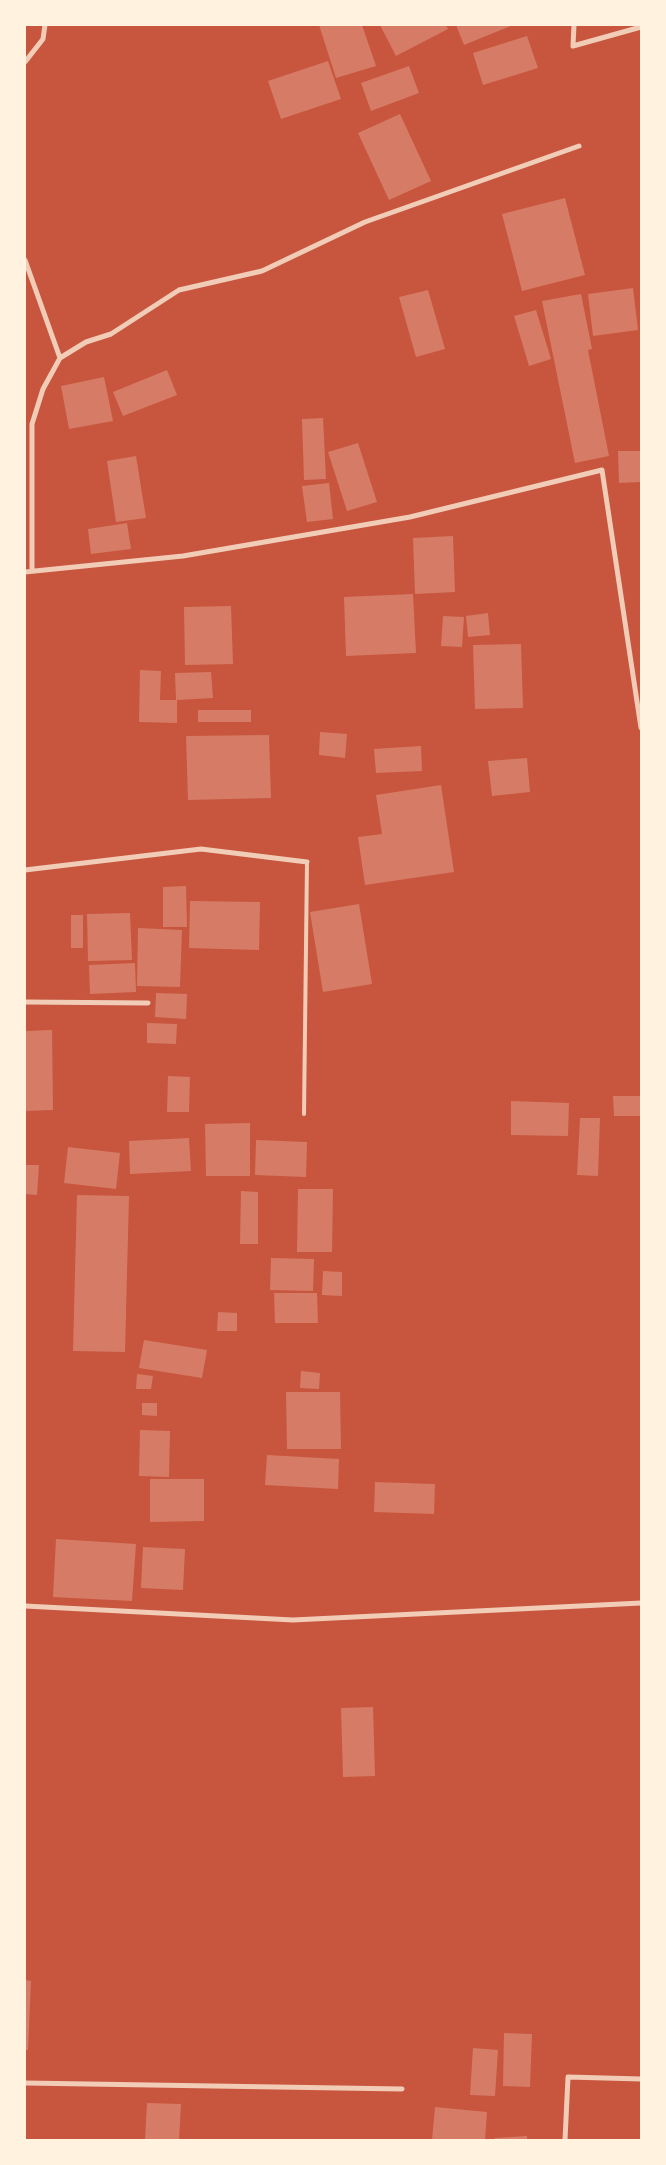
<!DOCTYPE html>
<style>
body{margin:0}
#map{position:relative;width:666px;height:2165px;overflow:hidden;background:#c8553d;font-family:"Source Sans 3",sans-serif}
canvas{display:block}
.frame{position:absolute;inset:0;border:26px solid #fff3e0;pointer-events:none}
</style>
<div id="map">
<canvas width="666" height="2165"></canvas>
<div class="frame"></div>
</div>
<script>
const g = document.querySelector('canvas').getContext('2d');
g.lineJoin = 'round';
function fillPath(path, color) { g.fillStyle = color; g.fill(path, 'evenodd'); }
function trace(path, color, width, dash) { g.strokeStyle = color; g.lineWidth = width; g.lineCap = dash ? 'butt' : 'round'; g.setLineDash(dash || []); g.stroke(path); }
fillPath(new Path2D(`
 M 319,25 L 362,25 L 376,66 L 336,78 Z
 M 380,25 L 446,25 L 448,29 L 396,56 Z
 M 456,25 L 513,25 L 464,45 Z
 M 527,36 L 538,68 L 483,85 L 473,53 Z
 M 328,61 L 341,99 L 281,119 L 268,81 Z
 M 409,66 L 419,93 L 371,111 L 361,83 Z
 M 400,114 L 431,181 L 389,200 L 358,133 Z
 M 565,198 L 585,275 L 522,291 L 502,214 Z
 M 633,288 L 638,330 L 593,336 L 588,294 Z
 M 428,290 L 445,349 L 416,357 L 399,297 Z
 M 581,294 L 592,349 L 588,350 L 609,456 L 575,463 L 542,301 Z
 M 536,310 L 551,359 L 529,366 L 514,316 Z
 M 167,370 L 177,395 L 123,416 L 113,392 Z
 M 104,377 L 113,421 L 69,429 L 61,386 Z
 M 323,418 L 326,479 L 304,480 L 302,419 Z
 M 358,443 L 377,502 L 347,511 L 328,452 Z
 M 618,451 L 641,451 L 641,482 L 619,483 Z
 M 136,456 L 146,518 L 116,522 L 107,461 Z
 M 329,483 L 333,519 L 307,522 L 302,486 Z
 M 127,523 L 131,549 L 91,554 L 88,529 Z
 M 453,536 L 455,592 L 415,594 L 413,538 Z
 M 413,594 L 416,653 L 346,656 L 344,597 Z
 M 231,606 L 233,664 L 185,665 L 184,607 Z
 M 488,613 L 490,635 L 468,637 L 466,616 Z
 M 443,616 L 464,617 L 462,647 L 441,646 Z
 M 521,644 L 523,708 L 475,709 L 473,645 Z
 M 140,670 L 161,671 L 160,700 L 176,700 L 175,673 L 211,672 L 213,698 L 177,700 L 177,723 L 139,722 Z
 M 198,710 L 251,710 L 251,722 L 198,722 Z
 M 320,732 L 347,734 L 345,758 L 319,755 Z
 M 269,735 L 271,798 L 188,800 L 186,736 Z
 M 421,746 L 422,771 L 376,773 L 374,749 Z
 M 527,758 L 530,792 L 492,796 L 488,761 Z
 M 441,785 L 454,872 L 365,885 L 358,837 L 382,834 L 376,795 Z
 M 186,886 L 187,927 L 163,927 L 163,887 Z
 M 190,901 L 260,902 L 259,950 L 189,948 Z
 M 359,904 L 372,984 L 323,992 L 310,912 Z
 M 130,913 L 132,960 L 88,961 L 87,914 Z
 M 71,915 L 83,915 L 83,948 L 71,948 Z
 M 138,928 L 182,930 L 180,987 L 137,986 Z
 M 135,963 L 136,992 L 90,994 L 89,965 Z
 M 156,993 L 187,994 L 186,1019 L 155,1017 Z
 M 147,1023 L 177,1024 L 176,1044 L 147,1043 Z
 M 52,1030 L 53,1110 L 25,1111 L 25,1031 Z
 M 168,1076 L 190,1077 L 189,1112 L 167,1112 Z
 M 613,1096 L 641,1096 L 641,1116 L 614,1116 Z
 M 511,1101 L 569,1103 L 568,1136 L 511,1135 Z
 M 580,1118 L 600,1118 L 598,1176 L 577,1175 Z
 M 250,1123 L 250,1176 L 206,1176 L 205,1124 Z
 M 189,1138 L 191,1171 L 130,1174 L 129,1141 Z
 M 256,1140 L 307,1142 L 306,1177 L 255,1175 Z
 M 68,1147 L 120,1153 L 116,1189 L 64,1183 Z
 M 25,1165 L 39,1165 L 37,1195 L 25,1194 Z
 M 298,1189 L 333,1189 L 332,1252 L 297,1252 Z
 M 241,1191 L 258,1192 L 258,1244 L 240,1244 Z
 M 77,1195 L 129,1196 L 125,1352 L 73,1351 Z
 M 271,1258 L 314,1259 L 313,1291 L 270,1290 Z
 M 323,1271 L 342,1272 L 342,1296 L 322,1295 Z
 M 274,1293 L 317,1293 L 318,1323 L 275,1323 Z
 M 218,1312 L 237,1313 L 237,1331 L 217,1331 Z
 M 144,1340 L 207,1350 L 202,1378 L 139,1368 Z
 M 301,1371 L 320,1373 L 319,1389 L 300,1388 Z
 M 137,1374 L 153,1376 L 151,1389 L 136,1389 Z
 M 286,1392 L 340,1392 L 341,1449 L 287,1449 Z
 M 142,1403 L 157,1403 L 157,1416 L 142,1415 Z
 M 140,1430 L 170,1431 L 169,1477 L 139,1476 Z
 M 267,1455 L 339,1459 L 338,1489 L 265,1485 Z
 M 150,1479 L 204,1479 L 204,1521 L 150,1522 Z
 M 375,1482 L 435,1484 L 434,1514 L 374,1512 Z
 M 56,1539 L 136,1544 L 132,1601 L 53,1597 Z
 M 143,1547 L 185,1549 L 183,1590 L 141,1588 Z
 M 373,1707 L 375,1776 L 343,1777 L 341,1708 Z
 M 25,1980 L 31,1981 L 28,2050 L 25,2050 Z
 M 504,2033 L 532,2034 L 530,2087 L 503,2086 Z
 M 473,2048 L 498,2050 L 495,2096 L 470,2095 Z
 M 147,2103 L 181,2104 L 179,2140 L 145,2140 Z
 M 435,2107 L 487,2112 L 485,2140 L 432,2140 Z
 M 527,2136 L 527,2140 L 495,2140 L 495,2138 Z`), '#d67c66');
trace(new Path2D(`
 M 304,1114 L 307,862`), '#f1ccb7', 4);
trace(new Path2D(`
 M 574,25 L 573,46 L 641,27
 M 25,62 L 43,39 L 45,25
 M 25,260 L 60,358
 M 32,571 L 32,424 L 43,389 L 60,358 L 86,342 L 111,334 L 179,290 L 262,271 L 365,222 L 579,146
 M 25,572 L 183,556 L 410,517 L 602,470 L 641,728
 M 25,870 L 201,849 L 307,862
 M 25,1002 L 148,1003
 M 25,1606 L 293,1620 L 641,1603
 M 25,2083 L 402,2089
 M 565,2140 L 568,2077 L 641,2079`), '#f1ccb7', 5);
</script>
